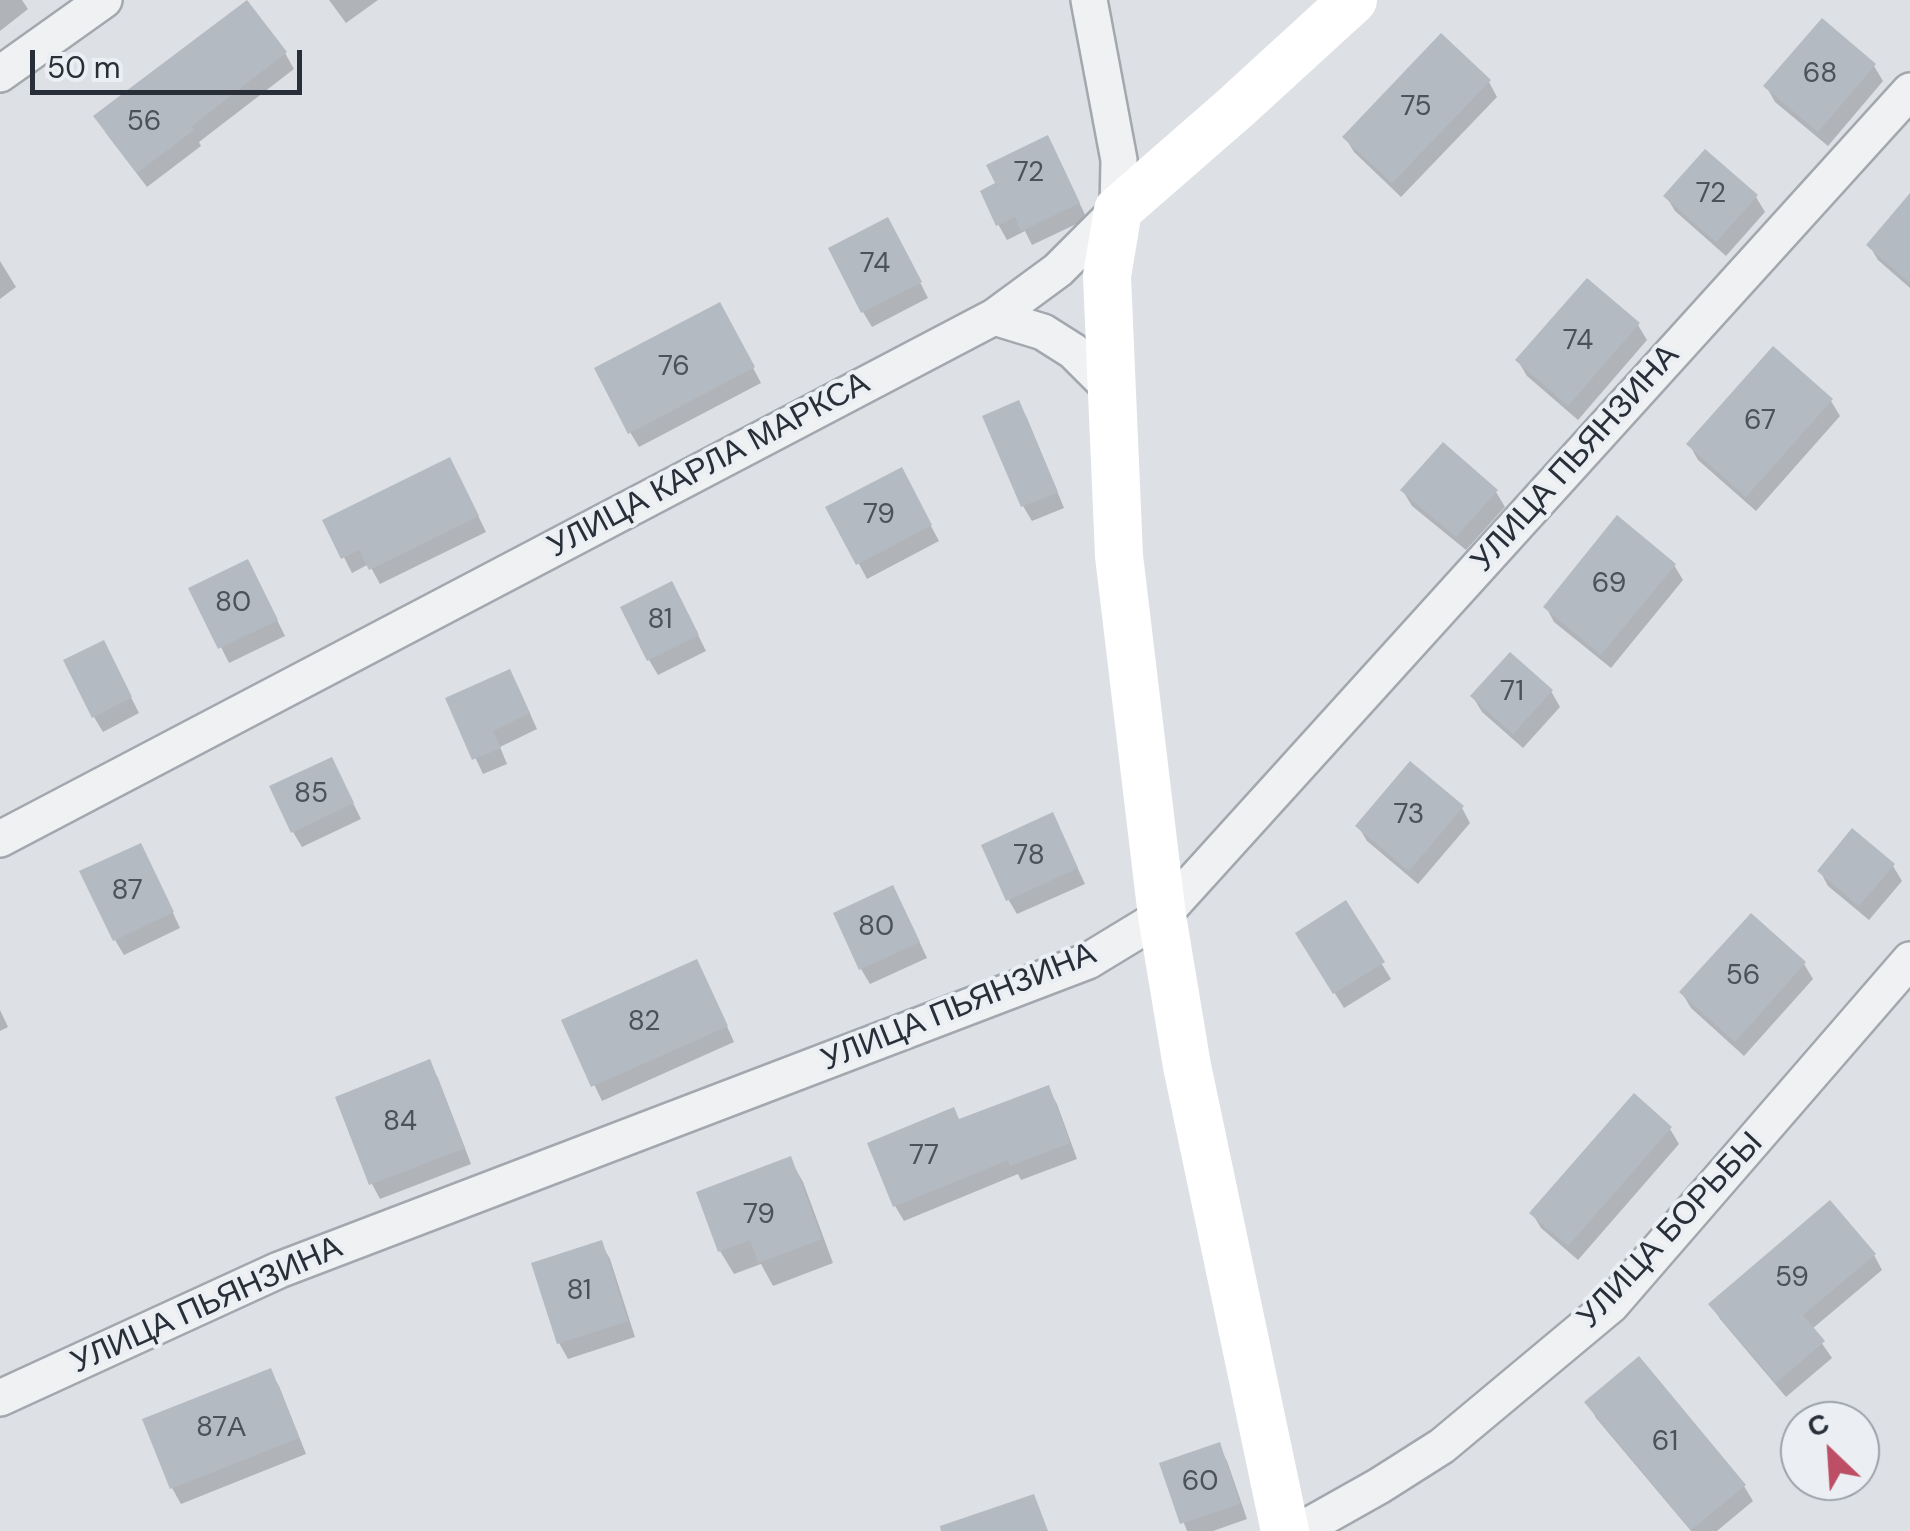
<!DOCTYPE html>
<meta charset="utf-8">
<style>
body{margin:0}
#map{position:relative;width:1910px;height:1531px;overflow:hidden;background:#dde0e5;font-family:"DM Sans",sans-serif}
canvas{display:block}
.north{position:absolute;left:1780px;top:1401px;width:100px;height:100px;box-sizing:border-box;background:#ebeff3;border:2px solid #9da2a9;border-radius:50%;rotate:335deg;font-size:28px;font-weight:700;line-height:40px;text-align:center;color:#282f39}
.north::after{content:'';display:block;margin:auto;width:35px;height:45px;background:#bc4f65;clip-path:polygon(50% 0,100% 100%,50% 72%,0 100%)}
.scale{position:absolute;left:30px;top:50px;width:272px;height:45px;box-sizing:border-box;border:5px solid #282f39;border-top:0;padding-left:12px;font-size:30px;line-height:35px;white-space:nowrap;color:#282f39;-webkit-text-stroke:8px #ebeff3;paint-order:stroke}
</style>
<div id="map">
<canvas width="1910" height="1531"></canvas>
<div class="north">С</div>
<div class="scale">50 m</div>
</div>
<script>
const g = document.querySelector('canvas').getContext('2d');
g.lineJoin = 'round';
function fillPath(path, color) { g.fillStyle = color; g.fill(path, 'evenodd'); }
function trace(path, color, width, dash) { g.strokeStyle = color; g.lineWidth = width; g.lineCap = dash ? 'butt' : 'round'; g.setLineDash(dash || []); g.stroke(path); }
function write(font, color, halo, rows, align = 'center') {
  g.font = font + ' "DM Sans",sans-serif'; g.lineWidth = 8; g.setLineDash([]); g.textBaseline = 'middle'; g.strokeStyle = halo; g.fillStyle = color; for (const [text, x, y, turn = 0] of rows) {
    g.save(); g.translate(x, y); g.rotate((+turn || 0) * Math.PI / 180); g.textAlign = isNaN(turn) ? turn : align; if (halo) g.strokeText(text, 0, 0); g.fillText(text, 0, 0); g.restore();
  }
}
fillPath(new Path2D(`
 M 0,0 L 22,0 L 28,9 L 0,31 Z
 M 329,0 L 378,0 L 346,23 Z
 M 246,3 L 285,53 L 294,69 L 199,142 L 201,146 L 147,187 L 105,132 Z
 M 1874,66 L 1883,81 L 1828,146 L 1775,102 L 1766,86 Z
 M 1489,82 L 1497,97 L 1401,197 L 1354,152 L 1345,137 Z
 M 1056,153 L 1087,219 L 1032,245 L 1025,231 L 1007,240 L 998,224 Z
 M 1666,196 L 1756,197 L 1765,212 L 1726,256 L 1675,211 Z
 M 1910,197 L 1910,288 L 1878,260 L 1869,245 Z
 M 896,235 L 928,298 L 872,327 L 863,312 Z
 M 0,261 L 16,287 L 0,299 Z
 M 728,320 L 761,383 L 639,447 L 630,432 Z
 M 1638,325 L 1647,340 L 1578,420 L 1527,376 L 1518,361 Z
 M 1831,401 L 1840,416 L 1756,511 L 1698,460 L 1689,444 Z
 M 1018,403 L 1027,418 L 1064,508 L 1032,521 L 1023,506 L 986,417 Z
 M 901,470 L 939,541 L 867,579 L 829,508 Z
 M 458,475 L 486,532 L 380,584 L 369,564 L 352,573 L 326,522 Z
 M 1403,491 L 1496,492 L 1505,507 L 1466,550 L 1412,506 Z
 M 1674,565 L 1683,580 L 1611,668 L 1554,622 L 1546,607 Z
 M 256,577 L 285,636 L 229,663 L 192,589 Z
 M 680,599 L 706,651 L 658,675 L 649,660 Z
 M 111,658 L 139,713 L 103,732 L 94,717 Z
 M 518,687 L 537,729 L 500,747 L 507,764 L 483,774 L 448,700 Z
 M 1551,691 L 1560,707 L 1523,748 L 1482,712 L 1473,697 Z
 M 339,775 L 361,819 L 302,847 L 293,832 Z
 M 1462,808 L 1470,823 L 1418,884 L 1367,841 L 1358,826 Z
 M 1060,830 L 1085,884 L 1017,914 L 1008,899 Z
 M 149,861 L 180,928 L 124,955 L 115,940 Z
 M 1893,866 L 1902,881 L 1869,920 L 1828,886 L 1820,871 Z
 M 901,903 L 927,958 L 870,984 L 861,969 Z
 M 1345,904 L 1391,979 L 1344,1008 L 1307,949 Z
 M 1804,964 L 1813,979 L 1744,1056 L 1691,1008 L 1682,993 Z
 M 705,977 L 734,1042 L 602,1101 L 564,1021 Z
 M 0,1010 L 8,1027 L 0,1031 Z
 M 429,1063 L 438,1078 L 471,1164 L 380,1199 L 372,1184 L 338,1099 Z
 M 1048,1088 L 1057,1104 L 1077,1159 L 1021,1180 L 1018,1174 L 904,1221 L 895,1206 L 960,1122 Z
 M 1634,1097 L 1670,1129 L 1679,1144 L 1578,1260 L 1541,1228 L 1532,1213 Z
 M 790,1159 L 803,1182 L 833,1263 L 773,1286 L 761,1264 L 734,1274 L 720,1251 Z
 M 601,1243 L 610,1259 L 635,1337 L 568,1359 L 559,1343 L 534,1265 Z
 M 1874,1255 L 1882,1270 L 1812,1329 L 1832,1358 L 1786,1397 L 1720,1319 L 1711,1304 Z
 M 270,1371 L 279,1386 L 306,1454 L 181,1504 L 172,1488 L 145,1421 Z
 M 1588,1403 L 1744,1486 L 1753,1501 L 1717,1531 L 1691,1531 L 1596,1418 Z
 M 1218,1445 L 1227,1461 L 1247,1519 L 1213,1531 L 1187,1531 L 1162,1465 Z`), '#0003');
fillPath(new Path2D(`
 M 247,0 L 287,52 L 192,126 L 194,130 L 137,173 L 93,116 Z
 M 1822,18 L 1876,64 L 1818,132 L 1763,86 Z
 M 1441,33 L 1491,80 L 1392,183 L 1342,137 Z
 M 1048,135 L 1080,203 L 1021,231 L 1015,217 L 996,226 L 980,191 L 995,183 L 986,165 Z
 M 1705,149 L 1758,195 L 1716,242 L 1663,196 Z
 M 1910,193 L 1910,283 L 1866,245 Z
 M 888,217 L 922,282 L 861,313 L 828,248 Z
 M 1587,278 L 1640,323 L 1568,406 L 1515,360 Z
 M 720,302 L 755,367 L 628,434 L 594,368 Z
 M 1773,346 L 1833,399 L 1746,497 L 1686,444 Z
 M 1019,400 L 1058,492 L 1021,507 L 982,416 Z
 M 1443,442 L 1498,490 L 1456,537 L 1400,490 Z
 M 450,457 L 479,516 L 369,570 L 359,550 L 341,559 L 322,520 Z
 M 902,467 L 932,525 L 856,565 L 825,507 Z
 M 1617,515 L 1676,564 L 1601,655 L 1543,607 Z
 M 248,559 L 278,620 L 218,649 L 188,588 Z
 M 672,581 L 699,635 L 647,661 L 620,607 Z
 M 104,640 L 132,697 L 92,718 L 63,660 Z
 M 1510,652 L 1553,690 L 1513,734 L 1470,696 Z
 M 510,669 L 530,713 L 493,731 L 501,748 L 472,760 L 445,698 Z
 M 332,757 L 354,803 L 291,833 L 269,786 Z
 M 1410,761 L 1464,806 L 1409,871 L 1355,826 Z
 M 1053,812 L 1078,868 L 1006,901 L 981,845 Z
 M 1852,828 L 1895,864 L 1859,906 L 1817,871 Z
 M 141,843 L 174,912 L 113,941 L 79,871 Z
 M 893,885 L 920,942 L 859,970 L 833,913 Z
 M 1346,900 L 1385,962 L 1333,994 L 1295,933 Z
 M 1751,913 L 1806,962 L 1735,1042 L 1679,992 Z
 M 697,959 L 728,1026 L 591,1087 L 561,1020 Z
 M 430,1059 L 465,1148 L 369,1185 L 335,1097 Z
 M 1049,1085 L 1070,1143 L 1010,1166 L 1008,1160 L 893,1207 L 867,1143 L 954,1107 L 959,1119 Z
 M 1634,1093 L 1672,1127 L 1568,1246 L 1529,1213 Z
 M 791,1156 L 822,1239 L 758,1263 L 750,1240 L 718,1252 L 696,1192 Z
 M 1830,1200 L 1876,1254 L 1803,1315 L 1825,1341 L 1776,1383 L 1708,1304 Z
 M 602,1240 L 628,1321 L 557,1344 L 531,1263 Z
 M 1639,1356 L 1746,1485 L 1691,1530 L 1584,1402 Z
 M 271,1368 L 299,1438 L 170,1489 L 142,1419 Z
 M 1220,1442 L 1240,1504 L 1180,1524 L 1159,1463 Z
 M 1034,1494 L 1048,1531 L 941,1531 L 940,1526 Z`), '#b4bac1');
const street = new Path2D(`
 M 0,74 L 104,0
 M 994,317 L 1043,332 L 1073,351 L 1112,390
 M 0,839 L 994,317 L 1058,270 L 1118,210 L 1119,160 L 1089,0
 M 0,1398 L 279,1270 L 1088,961 L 1162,916 L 1910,91
 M 1299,1531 L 1379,1486 L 1442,1446 L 1611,1305 L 1910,960`);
trace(street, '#a3a7ae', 40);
trace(street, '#eff1f3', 35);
trace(new Path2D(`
 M 1285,1531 L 1187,1066 L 1162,916 L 1119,556 L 1107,276 L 1118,210 L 1235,108 L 1353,0`), '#fff', 48);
write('28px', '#4b525b', null, [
 ["68",1820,75],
 ["75",1416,108],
 ["56",144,123],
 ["72",1029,174],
 ["72",1711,195],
 ["74",875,265],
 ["74",1578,342],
 ["76",674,368],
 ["67",1760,422],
 ["79",879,516],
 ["69",1609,585],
 ["80",233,604],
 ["81",660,621],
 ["71",1512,693],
 ["85",311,795],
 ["73",1409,816],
 ["78",1029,857],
 ["87",127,892],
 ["80",876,928],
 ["56",1743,977],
 ["82",644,1023],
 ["84",400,1123],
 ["77",924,1157],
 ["79",759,1216],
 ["59",1792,1279],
 ["81",579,1292],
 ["87А",221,1429],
 ["61",1665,1443],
 ["60",1200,1483]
]);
write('32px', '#282f39', '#ebeff3', [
 ["УЛИЦА ПЬЯНЗИНА",1576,459,-48],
 ["УЛИЦА КАРЛА МАРКСА",709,466,-28],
 ["УЛИЦА ПЬЯНЗИНА",959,1008,-22],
 ["УЛИЦА БОРЬБЫ",1671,1231,-47],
 ["УЛИЦА ПЬЯНЗИНА",207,1306,-24]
]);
</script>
